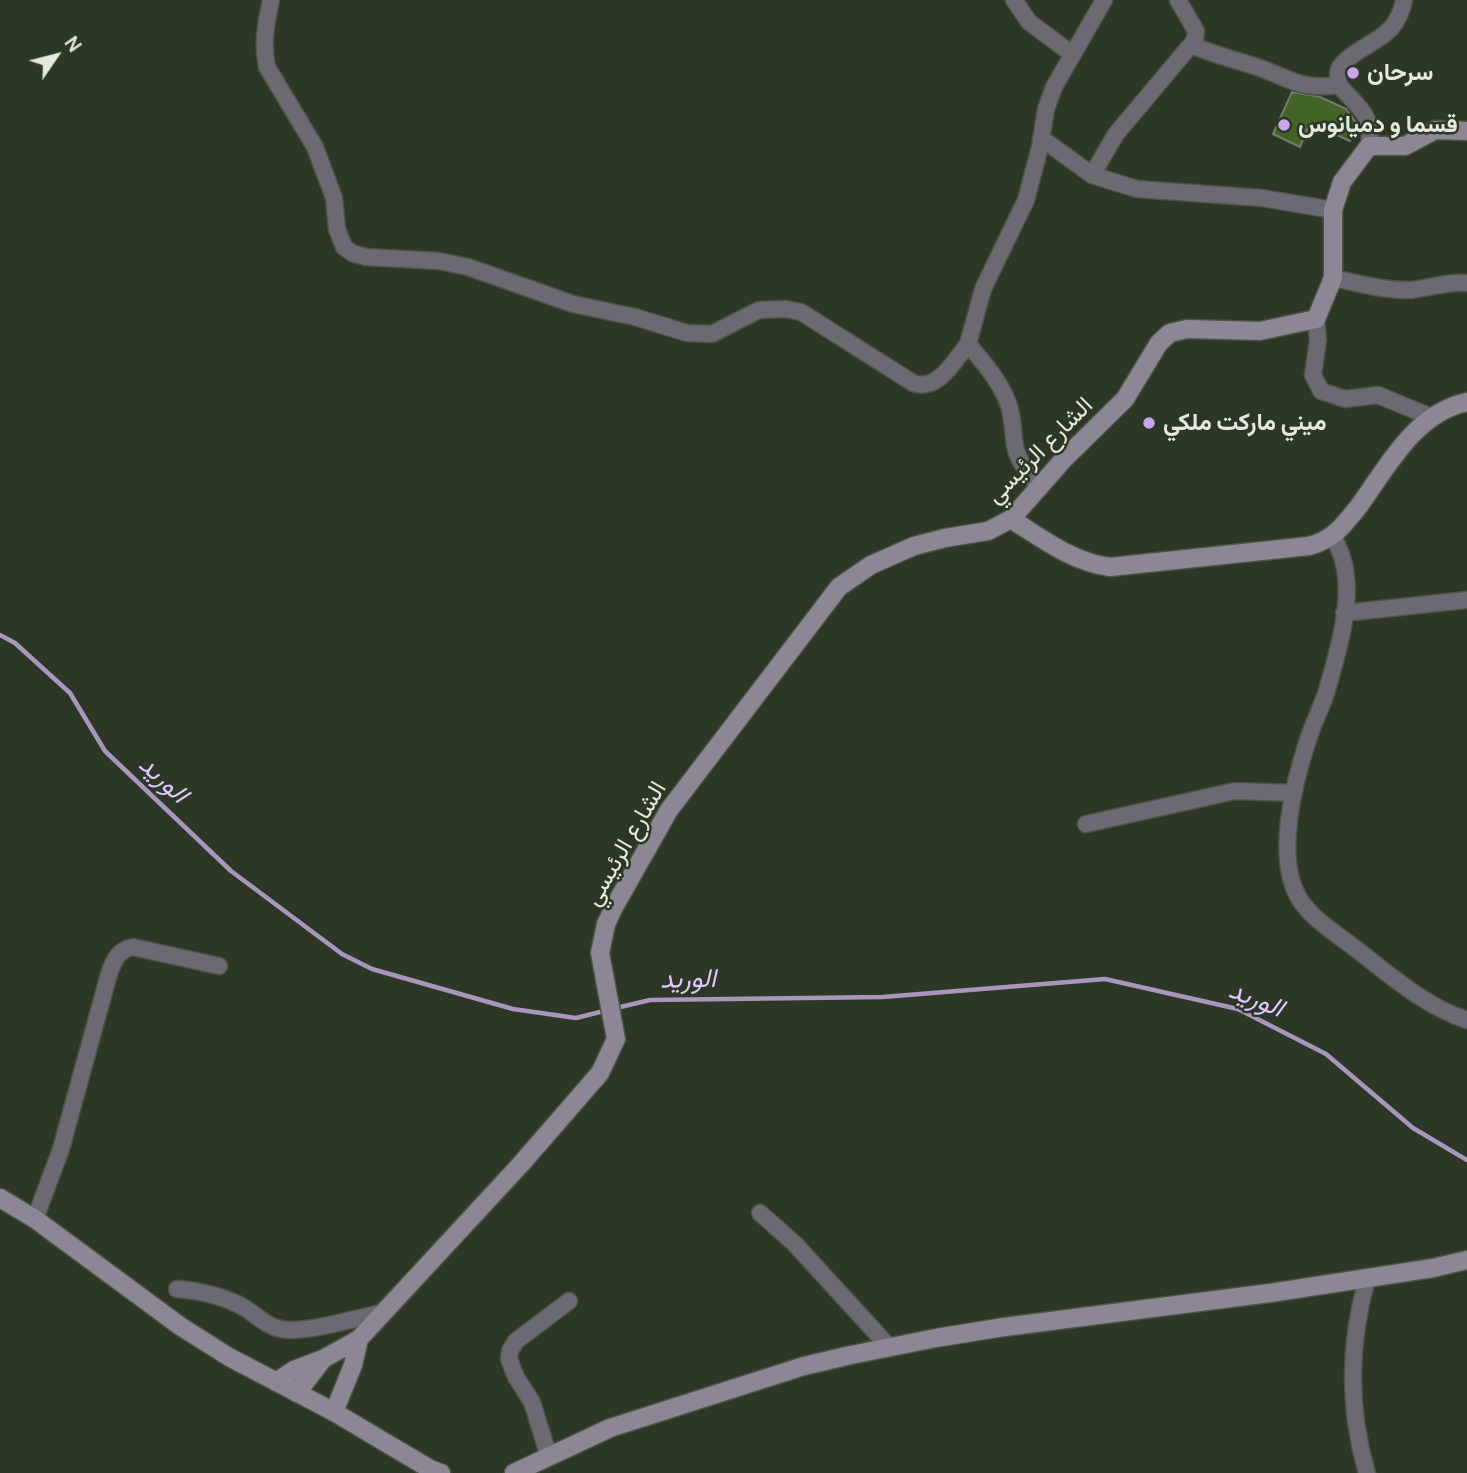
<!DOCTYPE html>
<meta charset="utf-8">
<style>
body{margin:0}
#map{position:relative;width:1467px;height:1473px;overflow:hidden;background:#2d3726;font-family:Manrope,sans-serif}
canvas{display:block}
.north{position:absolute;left:21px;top:21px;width:70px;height:70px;-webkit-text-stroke:5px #2d3726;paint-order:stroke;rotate:55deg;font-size:19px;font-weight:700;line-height:28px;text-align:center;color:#e3e9df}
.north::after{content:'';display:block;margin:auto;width:24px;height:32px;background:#e3e9df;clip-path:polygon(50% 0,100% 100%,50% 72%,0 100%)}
</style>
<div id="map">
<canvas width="1467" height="1473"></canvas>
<div class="north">N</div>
</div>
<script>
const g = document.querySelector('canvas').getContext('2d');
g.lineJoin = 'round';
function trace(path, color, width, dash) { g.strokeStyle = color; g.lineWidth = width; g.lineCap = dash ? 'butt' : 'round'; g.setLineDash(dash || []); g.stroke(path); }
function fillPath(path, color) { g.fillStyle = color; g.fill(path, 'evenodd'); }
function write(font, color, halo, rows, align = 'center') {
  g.font = font + ' Manrope,Vazirmatn,sans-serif'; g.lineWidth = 5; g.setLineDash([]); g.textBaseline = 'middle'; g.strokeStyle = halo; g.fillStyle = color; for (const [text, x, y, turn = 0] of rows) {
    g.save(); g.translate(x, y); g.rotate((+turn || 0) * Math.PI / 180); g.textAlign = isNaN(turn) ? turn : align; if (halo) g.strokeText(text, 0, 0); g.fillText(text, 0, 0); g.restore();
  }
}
trace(new Path2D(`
 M 0,635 L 15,643 L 70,693 L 105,751 L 231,871 L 342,954 L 372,969 L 513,1009 L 576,1018 L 608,1010
 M 616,1008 L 650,1000 L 883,997 L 1105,979 L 1238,1009 L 1326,1054 L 1413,1128 L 1467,1160`), '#a996bd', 4.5);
const building = new Path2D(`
 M 1292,92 L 1320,97 L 1346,109 L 1358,125 L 1350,141 L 1310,123 L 1300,147 L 1273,134 Z`);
fillPath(building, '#446326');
trace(building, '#707b68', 2);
const street = new Path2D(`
 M 271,0 C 266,23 262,44 267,67 L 315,147 L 334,198 L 337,229 L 344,247 L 352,253 L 366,257 L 439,261 L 468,267 L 573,304 L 635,317 L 687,333 L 712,334 L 759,310 L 786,309 L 801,312 L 913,383 C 938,392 954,361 968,344
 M 1014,0 L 1029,22 L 1072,54
 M 1178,0 L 1196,31 L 1195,40 L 1116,134 L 1092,175 L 1137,189 L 1262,198 L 1333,210
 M 1192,45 C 1214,55 1237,60 1260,68 C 1293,80 1301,90 1339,85
 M 1041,138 L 1092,175
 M 1369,146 C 1374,114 1357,107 1339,85 C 1338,80 1337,74 1339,69 C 1341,64 1346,61 1350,57 C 1375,38 1397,36 1404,0
 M 1333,278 C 1358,283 1385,291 1411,290 C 1430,288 1448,281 1467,283
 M 1316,319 L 1318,340 L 1313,375 L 1321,391 L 1345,399 L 1378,395 L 1431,417
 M 1040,488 C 1030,475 1018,462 1015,446 C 1012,430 1014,419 1008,403 C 1000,381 983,362 968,344 L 983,289 L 1026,200 L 1040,147 L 1046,109 L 1054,87 L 1104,0
 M 1333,535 C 1339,549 1345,561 1346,576 C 1350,612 1337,655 1327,690 C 1322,707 1313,723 1308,740 C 1294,782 1274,859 1300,900 C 1314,921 1340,936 1360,952 C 1392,977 1428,1008 1467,1020
 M 1344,613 L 1467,600
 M 1086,824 L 1235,791 L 1294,793
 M 760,1213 L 795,1244 L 890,1348
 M 35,1219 L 61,1149 L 109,974 C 114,960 118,950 133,947 L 219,966
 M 1367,1279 C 1349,1343 1348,1409 1367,1473
 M 177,1289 C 201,1291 224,1296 245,1308 C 256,1315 265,1325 277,1328 C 299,1336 360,1317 385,1312
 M 549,1457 L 532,1402 L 516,1377 L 509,1359 L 510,1351 L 516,1341 L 569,1301`);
const secondary = new Path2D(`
 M 1011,519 C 1043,539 1072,562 1110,567 L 1309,546 C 1333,540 1344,525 1359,506 C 1388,466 1415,413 1467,402
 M 0,1198 L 35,1219 L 180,1326 L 229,1357 L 334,1412 L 430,1469 L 441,1473
 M 276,1382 L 294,1370 L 323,1359
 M 297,1393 L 323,1359 L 359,1339 L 521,1164 L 600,1073 L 616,1039 L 600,953 L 606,924 L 614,907 L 669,810 L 839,587 L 871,565 L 914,546 L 945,538 L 988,531 L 1011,519 L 1064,459 L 1125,399 L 1159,343 L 1170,333 L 1187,329 L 1260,331 L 1316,319 L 1333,278 L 1333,210 L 1342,182 L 1369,146 L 1405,146 L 1435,130 L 1467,131
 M 334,1412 L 353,1365 L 359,1339
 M 514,1473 L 610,1428 L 804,1366 L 851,1355 L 936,1338 L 1004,1327 L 1270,1293 L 1433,1268 L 1467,1260`);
trace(street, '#4a5344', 19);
trace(secondary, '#4a5344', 21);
trace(street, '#6d6972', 16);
trace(secondary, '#8d8795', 18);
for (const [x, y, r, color] of [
 [1353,73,7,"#c9a5ee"],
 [1284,125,7,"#c9a5ee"],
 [1149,423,7,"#c9a5ee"]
]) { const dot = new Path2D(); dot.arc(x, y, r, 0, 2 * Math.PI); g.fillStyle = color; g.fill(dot); trace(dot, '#2d3726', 2.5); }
write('bold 24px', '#e3e9df', '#2d3726', [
 ["سرحان",1367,73],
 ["قسما و دميانوس",1298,125],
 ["ميني ماركت ملكي",1163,423]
], 'left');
write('24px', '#e3e9df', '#2d3726', [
 ["الشارع الرئيسي",1040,451,-45],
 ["الشارع الرئيسي",626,844,-60]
]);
write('italic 26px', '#e0c7fb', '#2d3726', [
 ["الوريد",163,780,43],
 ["الوريد",688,980,-1],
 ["الوريد",1256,1000,22]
]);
</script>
